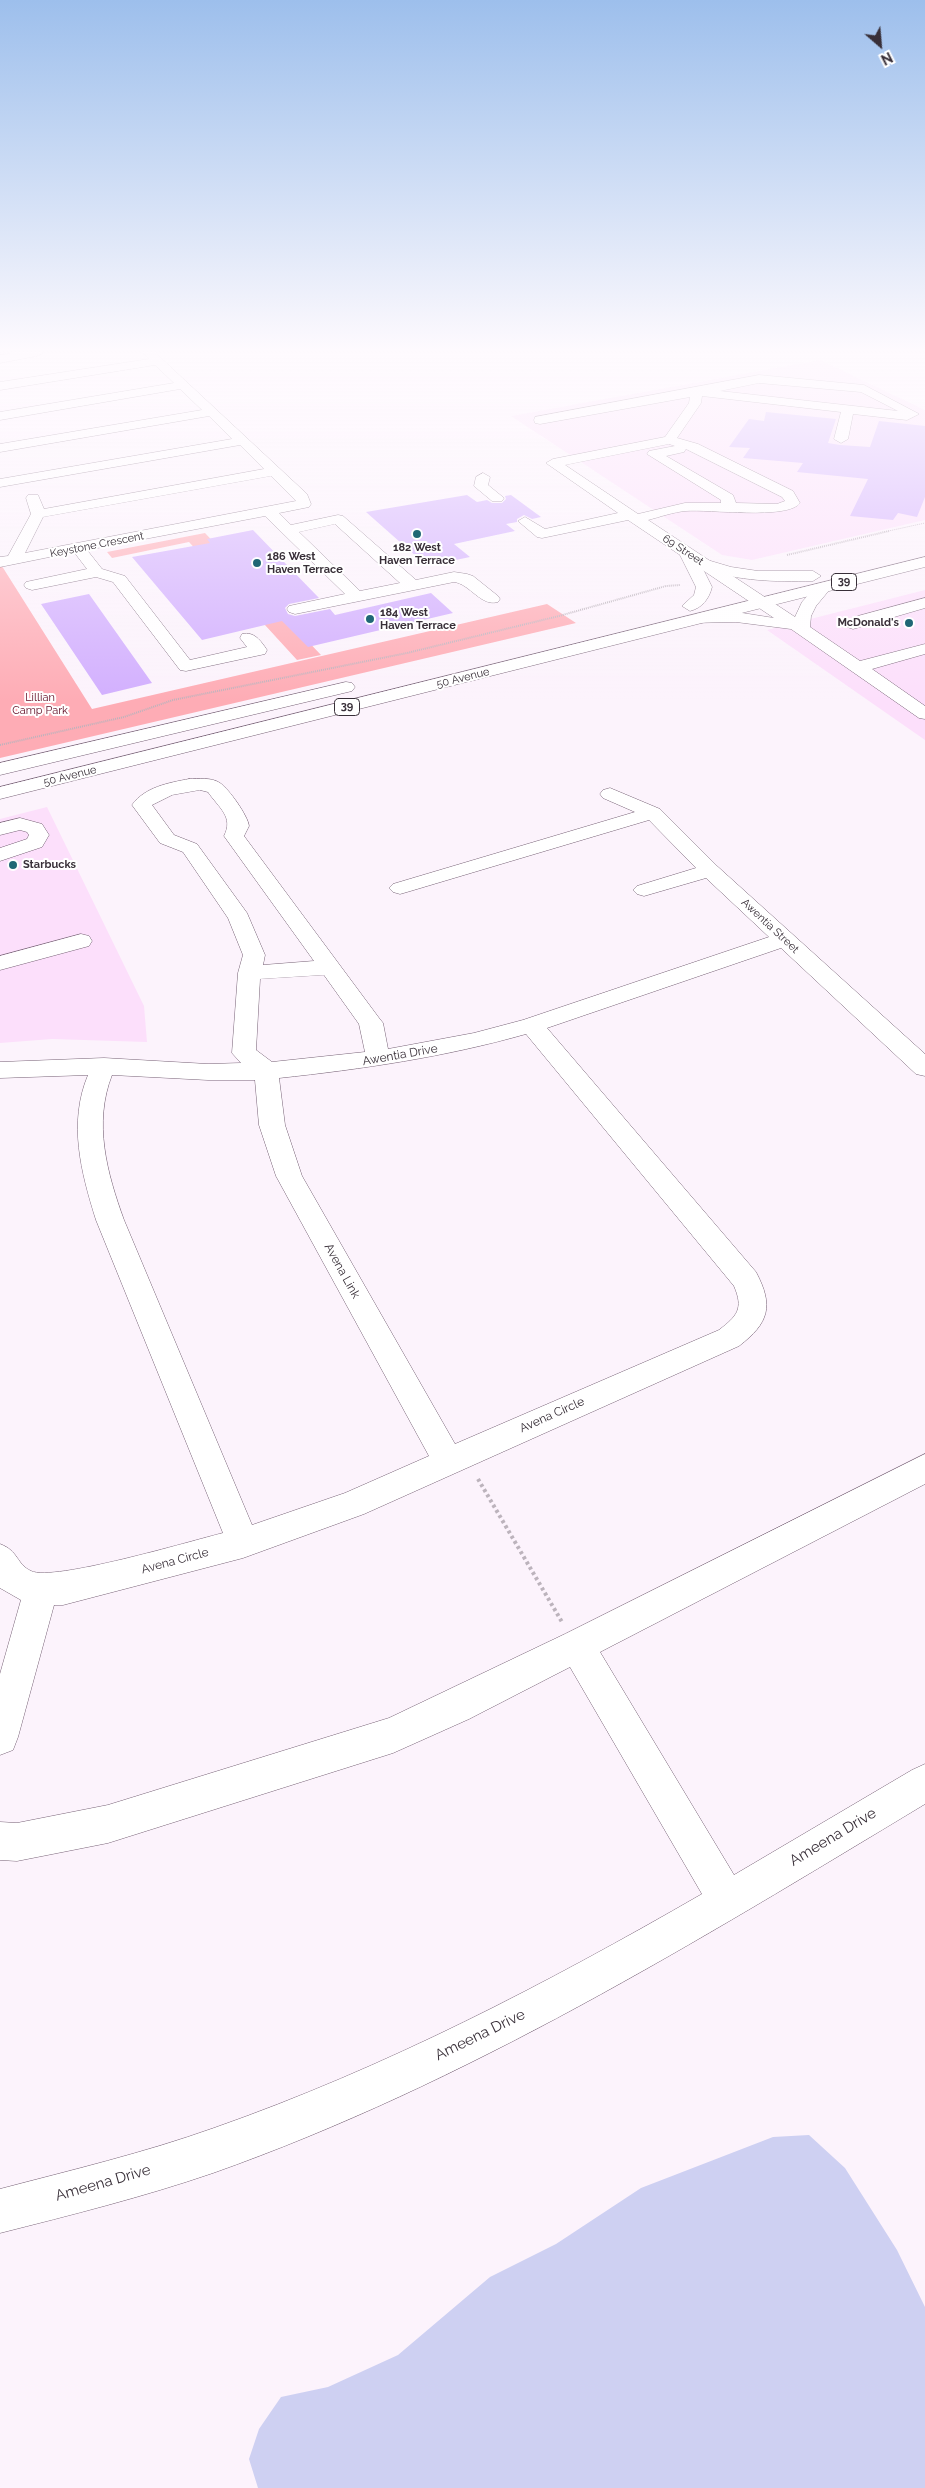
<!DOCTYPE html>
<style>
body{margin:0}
#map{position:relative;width:925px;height:2488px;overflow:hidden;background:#fcf3fc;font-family:Raleway,sans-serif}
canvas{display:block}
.north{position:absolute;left:855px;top:20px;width:50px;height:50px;-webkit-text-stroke:4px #fff;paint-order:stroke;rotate:153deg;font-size:14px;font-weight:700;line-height:20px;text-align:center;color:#382f38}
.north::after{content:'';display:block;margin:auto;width:18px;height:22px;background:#382f38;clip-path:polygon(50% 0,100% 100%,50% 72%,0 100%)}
</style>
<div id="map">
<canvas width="925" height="2488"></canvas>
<div class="north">N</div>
</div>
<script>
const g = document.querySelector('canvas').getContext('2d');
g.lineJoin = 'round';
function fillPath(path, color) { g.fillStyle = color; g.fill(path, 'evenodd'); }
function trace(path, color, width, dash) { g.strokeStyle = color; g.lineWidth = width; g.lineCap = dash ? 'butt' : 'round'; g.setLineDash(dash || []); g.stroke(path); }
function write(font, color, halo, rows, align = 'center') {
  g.font = font + ' Raleway,sans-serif'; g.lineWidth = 4; g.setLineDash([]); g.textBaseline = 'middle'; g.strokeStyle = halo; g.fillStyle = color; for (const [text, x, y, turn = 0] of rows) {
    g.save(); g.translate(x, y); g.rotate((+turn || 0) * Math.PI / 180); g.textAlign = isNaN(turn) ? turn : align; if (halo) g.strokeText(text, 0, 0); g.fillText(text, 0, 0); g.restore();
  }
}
fillPath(new Path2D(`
 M 820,360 L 925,410 L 925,520 L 752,560 L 722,555 L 511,416 Z
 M 925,590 L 925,740 L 767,630 Z
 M 47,807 L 144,1006 L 147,1042 L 52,1039 L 0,1043 L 0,819 Z`), '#fcdffb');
fillPath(new Path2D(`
 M 205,533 L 321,655 L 297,660 L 189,542 L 112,558 L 107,552 Z
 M 0,563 L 92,709 L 547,604 L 576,623 L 0,758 Z`), '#feacb5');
fillPath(new Path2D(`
 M 809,2135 L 845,2168 L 897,2250 L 925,2307 L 925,2488 L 258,2488 L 249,2459 L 259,2429 L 281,2397 L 328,2387 L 398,2355 L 490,2277 L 556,2244 L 641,2188 L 773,2137 Z`), '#ced0f2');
fillPath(new Path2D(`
 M 766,412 L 836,419 L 828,443 L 840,445 L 870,447 L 879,421 L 925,426 L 925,497 L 917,517 L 898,513 L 893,520 L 850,516 L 868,479 L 797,472 L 803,463 L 743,458 L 750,448 L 729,447 L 749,419 L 764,421 Z
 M 467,495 L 477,502 L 487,500 L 492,503 L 502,503 L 506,499 L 505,496 L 511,495 L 541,517 L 532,519 L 524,515 L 517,519 L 517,522 L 506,524 L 515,531 L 454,544 L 470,557 L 427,566 L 366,512 Z
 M 253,530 L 319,598 L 289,604 L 285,608 L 288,614 L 295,616 L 330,609 L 335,615 L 431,593 L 453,613 L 308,647 L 282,621 L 202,640 L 132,557 L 210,543 L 207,539 Z
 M 89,594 L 152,683 L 102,695 L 41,604 Z`), '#d2affe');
const minor = new Path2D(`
 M 14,353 L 43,353 L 37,356 L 0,363 L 0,355 Z
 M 143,353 L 156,353 L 162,359 L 307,494 L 311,504 L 309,507 L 279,513 L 291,525 L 338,515 L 343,516 L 416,580 L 454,572 L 467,574 L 473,576 L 498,596 L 500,599 L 498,602 C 481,607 470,584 454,582 L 295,614 L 289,612 L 287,609 L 289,606 L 345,594 L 265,516 L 87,550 L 102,569 L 125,576 L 190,660 L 247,647 L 240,638 L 242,634 C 254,631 261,641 267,650 L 265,654 L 186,671 L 180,670 L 113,582 L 96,577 L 32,590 L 26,588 L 24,585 L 26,582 L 87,569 L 74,552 L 0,567 L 0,557 L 8,556 L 31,514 L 26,498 L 28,495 L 38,495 L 44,509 L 264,469 L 240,445 L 0,487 L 0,479 L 232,439 L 209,416 L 0,452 L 0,444 L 202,410 L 180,389 L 0,420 L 0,412 L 174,383 L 155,365 L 0,390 L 0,382 L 149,359 ZM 271,476 L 296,501 L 25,553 L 43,517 ZM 335,524 L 400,583 L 360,591 L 299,532 Z
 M 759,375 L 864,385 L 919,414 L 907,420 L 853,414 L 848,439 L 841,443 L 834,439 L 841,412 L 702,396 L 701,403 L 677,438 L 698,444 L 793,491 L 800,503 C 788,520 708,509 686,511 C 673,512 660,517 648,520 L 795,617 L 802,602 L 817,585 L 829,585 L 831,588 L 816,606 L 811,616 L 810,627 L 860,661 L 925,644 L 925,654 L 872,669 L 925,706 L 925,719 L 919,718 L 791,629 L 736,622 L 687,623 L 685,620 L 687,617 L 693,615 L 736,612 L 774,618 L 628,520 L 542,538 L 537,537 L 518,521 L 525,517 L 545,529 L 618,513 L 546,463 L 553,459 L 665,437 L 689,403 L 690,397 L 540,424 L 535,423 L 534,420 L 535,417 ZM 759,383 L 861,392 L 898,411 L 720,391 ZM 669,444 L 675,446 L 649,451 L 647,454 L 721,500 L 721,503 L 685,503 L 638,514 L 565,465 ZM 686,449 L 782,497 L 785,501 L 777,504 L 736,503 L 733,495 L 666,456 L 684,452 Z
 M 483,473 L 490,477 L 488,485 L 504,498 L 502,501 L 492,501 L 474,486 L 476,477 Z
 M 925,598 L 925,608 L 853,629 L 847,627 L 845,624 L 858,616 Z
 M 189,779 C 199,779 211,777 220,783 C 229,789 248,816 249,826 L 244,836 L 379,1018 L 383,1023 L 388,1049 L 474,1033 L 523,1020 L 769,937 L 706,878 L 644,896 L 637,894 L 633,890 L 637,886 L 696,868 L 649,820 L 407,892 L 400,894 L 393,892 L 389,888 L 393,884 L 635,812 L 603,798 L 600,794 L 603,790 L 610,788 L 660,809 L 717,866 L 925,1054 L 925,1076 L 916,1074 L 781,948 L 547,1028 L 756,1272 C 774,1306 769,1323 739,1346 L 364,1514 L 243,1558 L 63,1605 L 54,1605 L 18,1737 L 13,1750 L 0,1755 L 0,1674 L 21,1600 L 0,1588 L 0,1544 C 19,1551 16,1564 31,1571 C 53,1582 191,1541 223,1533 L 96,1220 C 81,1172 68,1123 88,1075 L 0,1078 L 0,1062 L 104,1058 L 208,1064 L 241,1063 L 232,1053 L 238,973 L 243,955 L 228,918 L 183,852 L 160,843 L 132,805 C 145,787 168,783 189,779 ZM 200,790 L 208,792 C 219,808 234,817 224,836 L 314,961 L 263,965 L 265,955 L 247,913 L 197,844 L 174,835 L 152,805 L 172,795 ZM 324,975 L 359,1024 L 365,1052 L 272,1062 L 256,1050 L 260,979 ZM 526,1034 L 734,1286 C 744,1309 737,1316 719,1330 L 455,1444 L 302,1176 L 285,1125 L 279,1078 C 363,1069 445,1057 526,1034 ZM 112,1075 L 208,1080 L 255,1080 L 259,1125 L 276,1176 L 429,1456 L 345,1493 L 252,1525 L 124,1220 C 107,1173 93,1123 112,1075 Z
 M 20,818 L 42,824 L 49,835 L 42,847 L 0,861 L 0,848 L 27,839 L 29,835 L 27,832 L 20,830 L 0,835 L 0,823 Z
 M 81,934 L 89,936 L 92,941 L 89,946 L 0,970 L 0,956 Z
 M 925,1454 L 925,1484 L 600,1652 L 734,1875 L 912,1770 L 925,1764 L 925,1804 C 696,1942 467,2083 213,2173 C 143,2197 71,2215 0,2233 L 0,2189 C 72,2170 144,2153 214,2128 C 385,2068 546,1984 702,1894 L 570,1667 L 469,1719 L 393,1753 L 108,1843 L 17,1861 L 0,1860 L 0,1822 L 17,1823 L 108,1805 L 389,1718 L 565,1634 Z`);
const major = new Path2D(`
 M 688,550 L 693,552 L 699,561 L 704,559 L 731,567 L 758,571 L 813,571 L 821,576 L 813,581 C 775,582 739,581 703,569 L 712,587 C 709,599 702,608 690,611 L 682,606 L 694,595 L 696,587 L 680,555 Z
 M 925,557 L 925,567 L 0,799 L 0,787 Z
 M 346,682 L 352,683 L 355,687 L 352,691 L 0,775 L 0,763 Z`);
trace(minor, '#776276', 1);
trace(major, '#776276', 1);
trace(new Path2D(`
 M 884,532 L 925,523`), '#bcb3bc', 1, [1, 1]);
trace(new Path2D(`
 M 787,555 L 889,531
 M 0,745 L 124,717 L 173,700 L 407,653 L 559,616 L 666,586 L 680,585`), '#bcb3bc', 2, [1, 1]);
trace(new Path2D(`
 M 478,1479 L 562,1622`), '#bcb3bc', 4, [3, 3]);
fillPath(minor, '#fff');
fillPath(major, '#fff');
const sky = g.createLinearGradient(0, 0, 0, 702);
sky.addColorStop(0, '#9dbfec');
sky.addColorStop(0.5, '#fefafe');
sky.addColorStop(1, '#fefafe00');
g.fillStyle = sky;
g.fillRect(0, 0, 925, 702);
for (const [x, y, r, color] of [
 [417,534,5,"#206776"],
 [257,563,5,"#206776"],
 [370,619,5,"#206776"],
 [909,623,5,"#206776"],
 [13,865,5,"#206776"]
]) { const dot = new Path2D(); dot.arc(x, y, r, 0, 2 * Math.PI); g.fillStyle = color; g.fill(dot); trace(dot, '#fff', 2); }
write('11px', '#382f38', '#fff', [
 ["Keystone Crescent",97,545,-11],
 ["69 Street",683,550,33],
 ["50 Avenue",463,678,-14],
 ["50 Avenue",70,776,-14],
 ["Awentia Street",770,926,43]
]);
write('bold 11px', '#382f38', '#fff', [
 ["182 West",417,548,"center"],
 ["Haven Terrace",417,561,"center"],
 ["186 West",267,557],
 ["Haven Terrace",267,570],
 ["184 West",380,613],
 ["Haven Terrace",380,626],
 ["McDonald's",899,623,"right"],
 ["Starbucks",23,865]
], 'left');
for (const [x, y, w] of [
 [844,582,25],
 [347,707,25]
]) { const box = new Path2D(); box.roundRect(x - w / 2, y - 8.5, w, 17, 4); g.fillStyle = '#fff'; g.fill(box); trace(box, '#382f38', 1); }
write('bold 11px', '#382f38', null, [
 ["39",844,582],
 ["39",347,707]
]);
write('11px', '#5e0921', '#fff', [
 ["Lillian",40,698],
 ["Camp Park",40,711]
]);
write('12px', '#382f38', '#fff', [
 ["Awentia Drive",400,1055,-10],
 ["Avena Link",342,1271,61],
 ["Avena Circle",552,1415,-24],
 ["Avena Circle",175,1561,-15]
]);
write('15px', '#382f38', '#fff', [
 ["Ameena Drive",833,1837,-31],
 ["Ameena Drive",480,2035,-26],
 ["Ameena Drive",103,2183,-16]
]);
</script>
